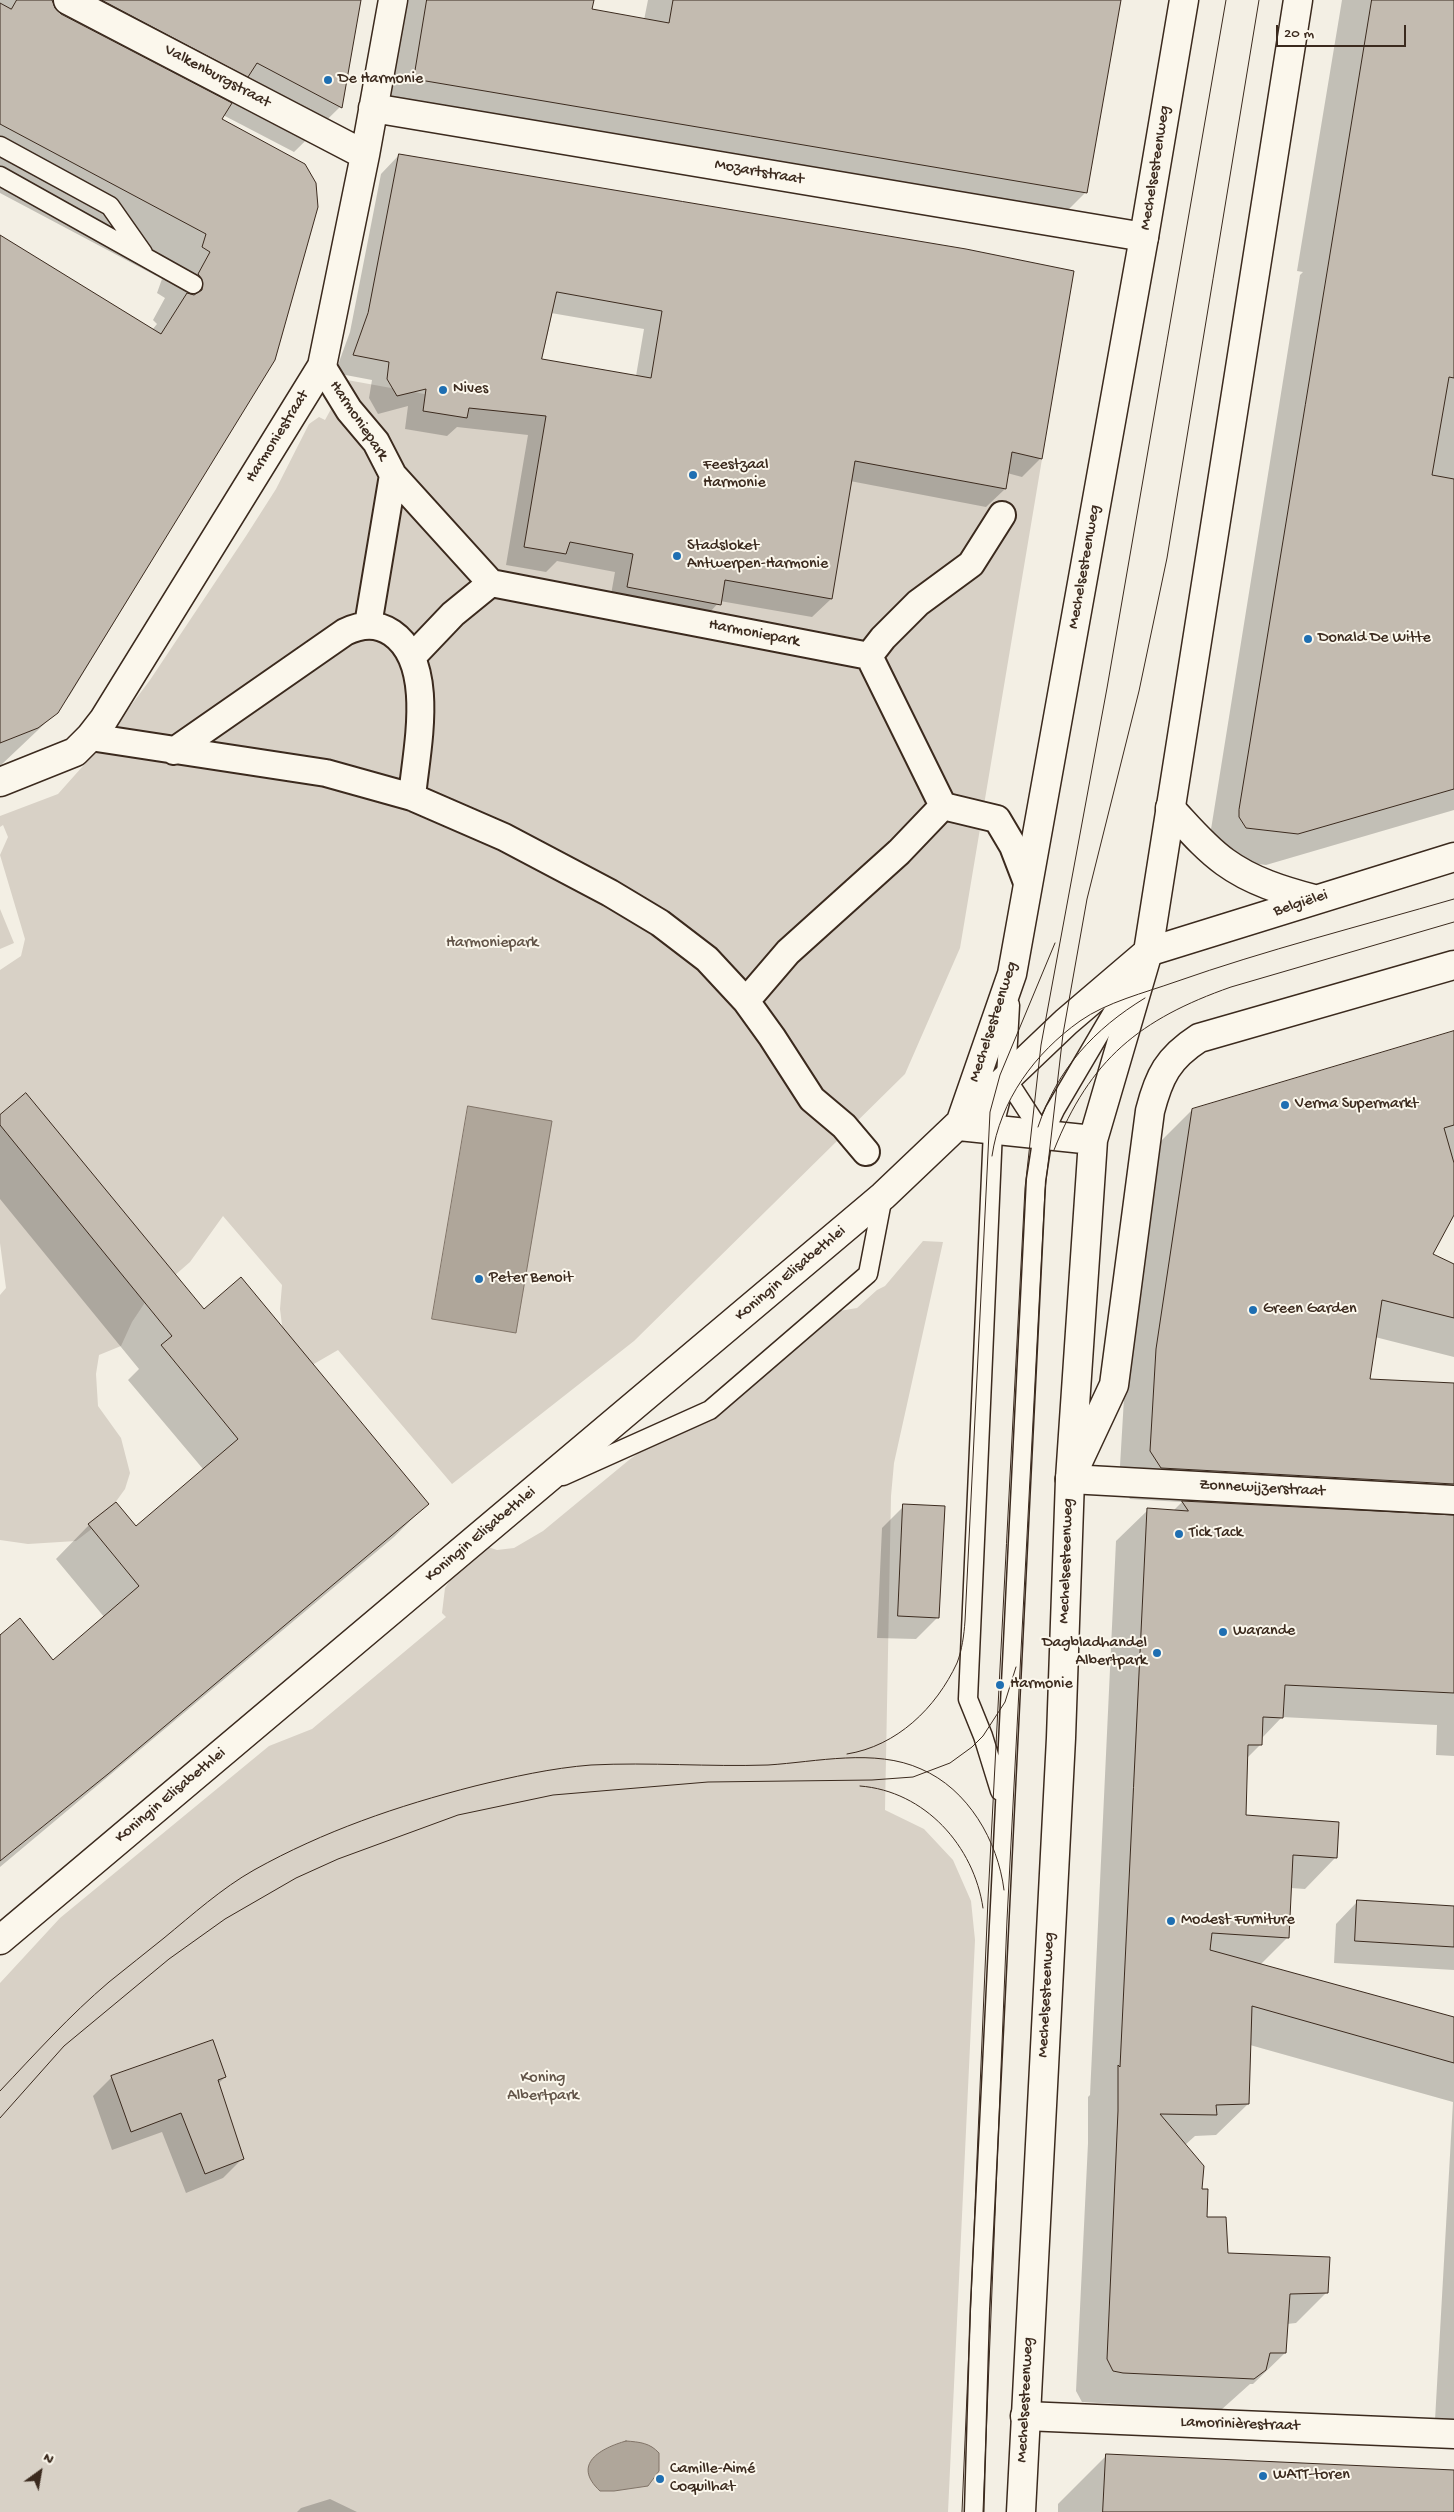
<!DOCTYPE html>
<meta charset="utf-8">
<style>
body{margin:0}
#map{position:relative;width:1454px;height:2512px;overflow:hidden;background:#f3efe4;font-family:"Gochi Hand",sans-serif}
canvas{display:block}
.north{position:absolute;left:15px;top:2447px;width:50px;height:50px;-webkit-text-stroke:4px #fbf7ec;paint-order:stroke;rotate:32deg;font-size:14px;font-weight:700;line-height:20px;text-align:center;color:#3b2a1e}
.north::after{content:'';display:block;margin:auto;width:18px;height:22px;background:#3b2a1e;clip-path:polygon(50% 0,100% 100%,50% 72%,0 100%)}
.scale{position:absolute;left:1276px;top:25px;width:130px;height:22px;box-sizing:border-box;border:2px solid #3b2a1e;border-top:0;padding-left:6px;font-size:15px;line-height:18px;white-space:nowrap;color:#3b2a1e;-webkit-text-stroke:4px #fbf7ec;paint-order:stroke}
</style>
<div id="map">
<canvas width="1454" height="2512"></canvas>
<div class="north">N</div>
<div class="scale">20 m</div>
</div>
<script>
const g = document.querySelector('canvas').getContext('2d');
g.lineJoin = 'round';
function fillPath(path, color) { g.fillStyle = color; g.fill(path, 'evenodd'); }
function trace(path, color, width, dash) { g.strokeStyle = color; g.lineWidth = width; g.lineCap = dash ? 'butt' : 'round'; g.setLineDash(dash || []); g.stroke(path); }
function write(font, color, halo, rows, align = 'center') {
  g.font = font + ' "Gochi Hand",sans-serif'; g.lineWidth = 4; g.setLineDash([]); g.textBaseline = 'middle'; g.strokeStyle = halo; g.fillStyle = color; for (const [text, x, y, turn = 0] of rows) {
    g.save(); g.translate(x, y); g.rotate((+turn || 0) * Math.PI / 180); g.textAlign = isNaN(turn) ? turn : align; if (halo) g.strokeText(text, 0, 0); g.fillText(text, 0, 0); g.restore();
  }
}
fillPath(new Path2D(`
 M 347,380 L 546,416 L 524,547 L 566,554 L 570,542 L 633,554 L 627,587 L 720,604 L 727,569 L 788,591 L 832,599 L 851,485 L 849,483 L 853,460 L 1005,489 L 1012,452 L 1042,459 L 960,948 L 905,1074 L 634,1341 L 452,1484 L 338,1350 L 307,1368 L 285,1349 L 280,1309 L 282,1285 L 223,1216 L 190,1262 L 166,1283 L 154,1289 L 132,1322 L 121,1346 L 99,1355 L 96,1374 L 98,1406 L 121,1438 L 130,1473 L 125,1489 L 102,1521 L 76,1541 L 28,1544 L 0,1540 L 0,1295 L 6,1288 L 0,1243 L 0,970 L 21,956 L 25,939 L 0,855 L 8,837 L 3,825 L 0,827 L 0,816 L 58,794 L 99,748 L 150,680 L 246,536 L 276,489 L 309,424 L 319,417 L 325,420 Z
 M 0,909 L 14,943 L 0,949 Z
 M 923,1241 L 943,1242 L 894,1463 L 891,1496 L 885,1810 L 924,1829 L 953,1860 L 971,1901 L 975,1940 L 948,2512 L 0,2512 L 0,1983 L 60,1918 L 269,1746 L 312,1729 L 446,1617 L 442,1613 L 445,1588 L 456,1571 L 485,1546 L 497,1550 L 514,1548 L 543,1531 L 629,1460 L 833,1312 L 857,1308 L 877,1290 L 885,1286 Z`), '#d8d1c6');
const water = new Path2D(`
 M 468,1106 L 552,1121 L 516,1333 L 432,1319 Z
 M 626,2441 C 640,2442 650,2443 659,2453 L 659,2471 L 648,2486 L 614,2491 L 600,2491 C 571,2464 601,2448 626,2441 Z`);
fillPath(water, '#afa69a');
trace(water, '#817468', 1);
fillPath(new Path2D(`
 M 0,0 L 359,0 L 340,107 L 294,152 L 223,115 L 220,120 L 274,359 L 70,695 L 57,712 L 0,766 L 0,242 L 152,330 L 157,324 L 153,320 L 165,298 L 157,293 L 162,279 L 0,193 Z
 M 401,0 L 593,0 L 591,10 L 644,20 L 648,0 L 1119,0 L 1086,192 L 1053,225 L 382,112 Z
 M 1342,0 L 1454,0 L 1454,810 L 1266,865 L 1215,858 L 1208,848 L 1300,275 L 1303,272 L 1297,271 Z
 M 399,155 L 1041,458 L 1022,477 L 1007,473 L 1005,489 L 986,507 L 850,481 L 831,599 L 812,617 L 720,601 L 701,622 L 609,606 L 615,572 L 557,561 L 546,572 L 506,565 L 528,435 L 457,427 L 447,436 L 405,429 L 408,406 L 378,414 L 369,398 L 372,380 L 335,373 L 350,332 L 381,174 ZM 551,313 L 644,329 L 636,376 L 540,360 Z
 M 1454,1032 L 1454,1213 L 1431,1255 L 1454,1265 L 1454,1357 L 1375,1337 L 1369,1380 L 1454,1385 L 1454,1756 L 1436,1755 L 1437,1725 L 1282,1717 L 1261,1739 L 1260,1745 L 1246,1759 L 1244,1816 L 1336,1857 L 1305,1889 L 1291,1888 L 1288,1937 L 1260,1965 L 1454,2018 L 1454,2421 L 1435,2420 L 1453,2102 L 1250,2045 L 1248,2104 L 1216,2135 L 1195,2136 L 1185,2145 L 1201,2190 L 1206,2218 L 1226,2254 L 1327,2292 L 1296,2323 L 1287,2324 L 1285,2353 L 1253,2384 L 1250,2384 L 1221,2410 L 1082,2402 L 1076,2391 L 1088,2143 L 1088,2097 L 1090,2095 L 1116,1541 L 1148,1510 L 1173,1511 L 1182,1502 L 1130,1499 L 1119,1483 L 1125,1381 L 1161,1141 L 1192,1110 Z
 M 0,1116 L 203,1311 L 427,1504 L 394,1537 L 0,1867 L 0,1637 L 53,1661 L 105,1618 L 56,1559 L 89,1525 L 116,1504 L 136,1528 L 203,1469 L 128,1380 L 139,1369 L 0,1199 Z
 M 904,1506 L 938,1617 L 916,1639 L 877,1638 L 882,1528 Z
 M 1358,1901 L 1454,1907 L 1454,1970 L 1334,1963 L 1336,1924 Z
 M 112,2077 L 225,2077 L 218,2084 L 243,2158 L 223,2178 L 186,2193 L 162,2132 L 112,2150 L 93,2096 Z
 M 1106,2456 L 1454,2470 L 1454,2512 L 1058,2512 L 1058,2504 Z
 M 330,2499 L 357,2512 L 297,2512 L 301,2508 Z`), '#0003');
const building = new Path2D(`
 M 17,0 L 52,0 L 55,8 L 61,14 L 232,103 L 222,119 L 305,164 L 316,183 L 318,207 L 275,360 L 58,713 L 38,728 L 0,743 L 0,235 L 161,334 L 187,293 L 194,295 L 202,290 L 202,279 L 198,274 L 210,252 L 202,247 L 206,234 L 0,124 L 0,3 L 11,9 Z
 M 102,0 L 361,0 L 342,108 L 257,63 L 248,77 Z
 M 427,0 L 594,0 L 592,9 L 669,23 L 673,0 L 1121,0 L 1087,193 L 414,79 Z
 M 1372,0 L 1454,0 L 1454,378 L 1449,377 L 1432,475 L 1454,479 L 1454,789 L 1298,834 L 1246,828 L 1239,817 L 1239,810 Z
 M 399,154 L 966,249 L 1074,271 L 1042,459 L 1012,452 L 1006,489 L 855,461 L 832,599 L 725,580 L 721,605 L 627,587 L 633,554 L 570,542 L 566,554 L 524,547 L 546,416 L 469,408 L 467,418 L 423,411 L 426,389 L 397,396 L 387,379 L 389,362 L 353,355 L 368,313 ZM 557,292 L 662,311 L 651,378 L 542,359 Z
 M 1454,1031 L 1454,1125 L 1444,1128 L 1454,1163 L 1454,1215 L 1433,1254 L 1454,1264 L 1454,1318 L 1382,1300 L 1370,1379 L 1454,1383 L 1454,1484 L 1161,1468 L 1150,1451 L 1156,1349 L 1192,1109 Z
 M 26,1093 L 204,1309 L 241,1277 L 429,1504 L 108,1774 L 0,1861 L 0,1635 L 20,1618 L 53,1660 L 139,1586 L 88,1524 L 116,1502 L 136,1526 L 238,1439 L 161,1345 L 172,1336 L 0,1125 L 0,1115 Z
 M 1182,1501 L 1454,1515 L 1454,1693 L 1285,1685 L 1283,1718 L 1263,1717 L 1262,1745 L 1248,1745 L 1246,1815 L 1339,1822 L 1337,1858 L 1293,1855 L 1289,1938 L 1212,1933 L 1210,1950 L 1454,2017 L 1454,2063 L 1252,2006 L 1249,2104 L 1216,2105 L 1217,2115 L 1160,2114 L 1204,2166 L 1202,2189 L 1208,2189 L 1207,2217 L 1226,2217 L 1228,2253 L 1330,2257 L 1328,2293 L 1290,2294 L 1286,2353 L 1270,2353 L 1266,2370 L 1254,2379 L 1123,2373 L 1113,2371 L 1107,2359 L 1118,2111 L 1118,2065 L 1120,2067 L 1147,1508 L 1188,1511 Z
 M 903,1504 L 945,1506 L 939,1618 L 898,1616 Z
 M 1357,1900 L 1454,1906 L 1454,1947 L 1355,1941 Z
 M 213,2040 L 226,2077 L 218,2080 L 244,2159 L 205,2174 L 181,2113 L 131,2132 L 111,2076 Z
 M 1106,2454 L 1454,2470 L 1454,2512 L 1103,2512 Z`);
fillPath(building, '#c3bbb0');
trace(building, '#3b2a1e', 1);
const service = new Path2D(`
 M 0,146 L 110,206 L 143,253
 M 0,176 L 193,284
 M 1006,1078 L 1043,1135
 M 563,1476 L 710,1410 L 868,1274 L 883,1196
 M 1000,1791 L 983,1736 L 968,1699 L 993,1130 L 1006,1078 L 1010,1005
 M 974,2512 L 980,2309 L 1036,1180 L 1043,1135 L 1055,1110 L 1131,981`);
const pedestrian = new Path2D(`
 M 322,366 L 349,410 L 376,442 L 393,475 L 491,583 L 869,656
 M 368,625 L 393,475
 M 869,656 L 883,638 L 918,603 L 971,564 L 1002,515
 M 869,656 L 943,806
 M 412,657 L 453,614 L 491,583
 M 90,737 L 326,773 L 412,797 L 504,837 L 610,893 L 660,923 L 707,959 L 746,1001 L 772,1037 L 812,1099 L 844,1126 L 866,1152
 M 174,751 L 345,632 C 362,624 377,623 392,633 C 437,664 416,751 412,797
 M 746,1001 L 788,952 L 899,852 L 943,806 L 997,819 L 1013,846 L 1028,885`);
const minor = new Path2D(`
 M 68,0 L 365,155
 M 373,108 L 1144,237
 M 0,782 L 75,752 L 90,737 L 104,719 L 322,366 L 365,155 L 393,0
 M 1070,1479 L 1454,1500
 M 1025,2416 L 1454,2434`);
const tertiary = new Path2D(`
 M 1170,808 C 1187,826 1204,847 1225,862 C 1251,881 1283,891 1314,899
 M 1148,952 L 1454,857
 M 1070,1479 L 1114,1385 L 1150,1111 C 1159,1076 1168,1058 1199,1038 L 1454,965`);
const secondary = new Path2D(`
 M 962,1118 L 1012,974 L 1144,237 L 1184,0
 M 959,1126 L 1093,1140
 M 0,1940 L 883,1196 L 1066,1022 L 1148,952
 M 1021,2512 L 1061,1738 L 1070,1479 L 1093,1140 L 1148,952 L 1298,0`);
trace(service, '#3b2a1e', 21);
trace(pedestrian, '#3b2a1e', 30);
trace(minor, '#3b2a1e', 31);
trace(tertiary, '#3b2a1e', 31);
trace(secondary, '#3b2a1e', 31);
trace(service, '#fbf7ec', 18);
trace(pedestrian, '#fbf7ec', 26);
trace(minor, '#fbf7ec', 28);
trace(tertiary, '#fbf7ec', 28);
trace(secondary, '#fbf7ec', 28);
trace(new Path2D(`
 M 1038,1127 C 1057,1069 1094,1029 1145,998
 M 1054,1150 C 1090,1059 1140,1019 1231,987 L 1454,922
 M 992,1156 C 1000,1100 1035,1053 1080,1021 C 1107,1002 1144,993 1175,982 C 1266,950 1361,926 1454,899
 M 847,1754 C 897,1746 936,1708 957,1663 C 962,1650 964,1635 965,1621 L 990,1112 L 1000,1075 L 1055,943
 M 860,1786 C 925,1791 974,1846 983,1908
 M 0,2091 C 35,2054 70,2015 109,1982 C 127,1967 146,1953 164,1938 C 192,1915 222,1888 254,1870 C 324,1831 397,1806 475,1786 C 512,1777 552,1768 591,1765 C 650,1762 709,1767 768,1765 C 816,1762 875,1748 921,1769 C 968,1789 998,1841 1004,1890
 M 0,2118 L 64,2046 L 169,1959 L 225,1919 L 296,1878 L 338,1859 L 458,1815 L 553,1795 L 708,1782 L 872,1780 L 913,1777 L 950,1763 L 972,1747 L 983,1736 L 1005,1702 L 1016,1667
 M 962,2512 L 988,1899 L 1025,1188 L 1041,1045 L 1107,688 L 1226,0
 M 983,2512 L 1007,1920 L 1045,1190 L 1063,1034 L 1087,899 L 1139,691 L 1167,558 L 1259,0`), '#3b2a1e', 1);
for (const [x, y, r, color] of [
 [328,80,5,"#1f6fb2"],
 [443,390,5,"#1f6fb2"],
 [693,475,5,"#1f6fb2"],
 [677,556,5,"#1f6fb2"],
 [1308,639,5,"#1f6fb2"],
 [1285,1105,5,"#1f6fb2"],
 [479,1279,5,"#1f6fb2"],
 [1253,1310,5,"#1f6fb2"],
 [1179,1534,5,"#1f6fb2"],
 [1223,1632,5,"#1f6fb2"],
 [1157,1653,5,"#1f6fb2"],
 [1000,1685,5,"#1f6fb2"],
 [1171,1921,5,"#1f6fb2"],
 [1263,2476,5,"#1f6fb2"],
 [660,2479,5,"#1f6fb2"]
]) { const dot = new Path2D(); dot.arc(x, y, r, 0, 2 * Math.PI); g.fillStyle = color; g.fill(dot); trace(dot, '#fbf7ec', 2); }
write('16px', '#3b2a1e', '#fbf7ec', [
 ["Valkenburgstraat",217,77,28],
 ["Mechelsesteenweg",1156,168,-81],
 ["Mozartstraat",759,173,10],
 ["Harmoniepark",358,421,56],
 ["Harmoniestraat",278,437,-58],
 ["Mechelsesteenweg",1085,567,-80],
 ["Harmoniepark",754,634,11],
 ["Belgiëlei",1301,904,-18],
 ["Mechelsesteenweg",994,1022,-72],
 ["Koningin Elisabethlei",791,1274,-40],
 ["Zonnewijzerstraat",1262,1489,3],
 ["Koningin Elisabethlei",481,1535,-40],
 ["Mechelsesteenweg",1067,1561,-88],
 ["Koningin Elisabethlei",171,1796,-40],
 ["Mechelsesteenweg",1047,1995,-87],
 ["Mechelsesteenweg",1026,2400,-87],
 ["Lamorinièrestraat",1240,2425,2]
]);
write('16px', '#3b2a1e', '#fbf7ec', [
 ["De Harmonie",338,80],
 ["Nives",453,390],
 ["Feestzaal",703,466],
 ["Harmonie",703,484],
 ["Stadsloket",687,547],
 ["Antwerpen-Harmonie",687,565],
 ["Donald De Witte",1318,639],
 ["Verma Supermarkt",1295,1105],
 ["Peter Benoit",489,1279],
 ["Green Garden",1263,1310],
 ["Tick Tack",1189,1534],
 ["Warande",1233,1632],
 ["Dagbladhandel",1147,1644,"right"],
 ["Albertpark",1147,1662,"right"],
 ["Harmonie",1010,1685],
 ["Modest Furniture",1181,1921],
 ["Camille-Aimé",670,2470],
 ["Coquilhat",670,2488],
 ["WATT-toren",1273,2476]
], 'left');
write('16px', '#625448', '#fbf7ec', [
 ["Harmoniepark",492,944],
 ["Koning",543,2079],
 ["Albertpark",543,2097]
]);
</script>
